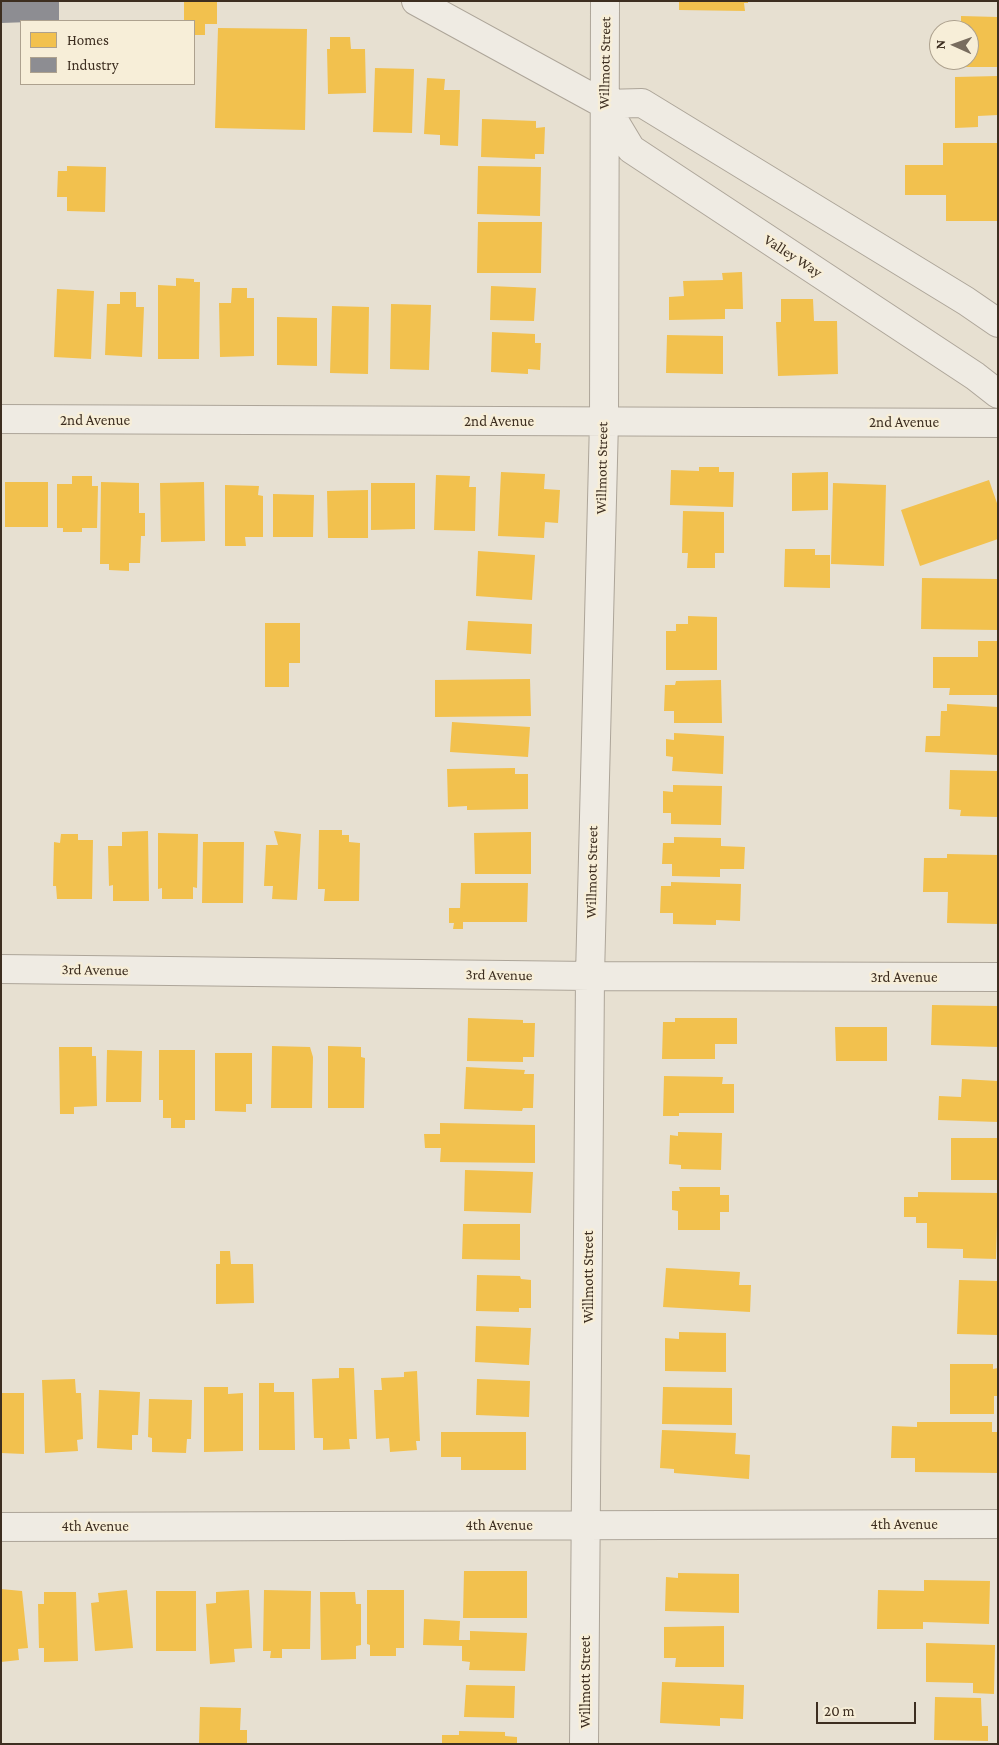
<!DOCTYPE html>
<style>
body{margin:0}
#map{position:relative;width:999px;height:1745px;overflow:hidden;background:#e7e0d1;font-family:"Crimson Pro",serif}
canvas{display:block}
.frame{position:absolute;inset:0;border:2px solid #3d2e20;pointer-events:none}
.legend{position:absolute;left:20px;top:20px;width:175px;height:65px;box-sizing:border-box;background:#f7eed8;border:1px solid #ada18e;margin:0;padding:6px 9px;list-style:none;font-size:15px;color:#3d2e20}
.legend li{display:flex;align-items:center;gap:10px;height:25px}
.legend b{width:25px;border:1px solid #ada18e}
.north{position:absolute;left:929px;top:20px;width:50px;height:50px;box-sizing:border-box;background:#f7eed8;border:1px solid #ada18e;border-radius:50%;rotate:272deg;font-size:14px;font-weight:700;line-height:20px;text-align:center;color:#3d2e20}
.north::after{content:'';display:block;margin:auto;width:18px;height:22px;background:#786c5e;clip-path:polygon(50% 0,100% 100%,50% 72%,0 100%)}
.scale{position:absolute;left:816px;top:1702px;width:100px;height:22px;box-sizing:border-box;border:2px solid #3d2e20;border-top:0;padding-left:6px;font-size:15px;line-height:18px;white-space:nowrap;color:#3d2e20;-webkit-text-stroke:4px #f7eed8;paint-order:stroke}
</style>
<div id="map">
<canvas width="999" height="1745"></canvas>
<div class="frame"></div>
<ul class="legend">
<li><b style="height:14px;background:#f2c14e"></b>Homes</li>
<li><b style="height:14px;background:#8d8d92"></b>Industry</li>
</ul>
<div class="north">N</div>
<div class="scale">20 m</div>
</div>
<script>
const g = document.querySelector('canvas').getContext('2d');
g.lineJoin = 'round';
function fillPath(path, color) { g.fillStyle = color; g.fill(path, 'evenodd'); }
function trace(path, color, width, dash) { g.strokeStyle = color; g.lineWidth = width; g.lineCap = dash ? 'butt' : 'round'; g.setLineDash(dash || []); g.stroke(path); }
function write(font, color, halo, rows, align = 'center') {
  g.font = font + ' "Crimson Pro",serif'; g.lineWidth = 5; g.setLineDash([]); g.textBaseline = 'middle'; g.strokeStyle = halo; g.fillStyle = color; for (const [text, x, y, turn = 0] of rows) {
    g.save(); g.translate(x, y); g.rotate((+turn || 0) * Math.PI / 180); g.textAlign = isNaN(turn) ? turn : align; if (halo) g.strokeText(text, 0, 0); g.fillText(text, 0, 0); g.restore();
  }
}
fillPath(new Path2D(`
 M 184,1 L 217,1 L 217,24 L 205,24 L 205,35 L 194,35 L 194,21 L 184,21 Z
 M 679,1 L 748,1 L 748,3 L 744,3 L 745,11 L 679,10 Z
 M 961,16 L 998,17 L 998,67 L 959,67 L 959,60 L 969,60 L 969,30 L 950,30 L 950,24 L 961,24 Z
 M 218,28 L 307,29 L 305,130 L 215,128 Z
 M 330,37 L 350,37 L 351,49 L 365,49 L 366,93 L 328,94 L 327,49 L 330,49 Z
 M 375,68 L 414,69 L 412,133 L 373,132 Z
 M 998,76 L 998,115 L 978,116 L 978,127 L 955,128 L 955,77 Z
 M 427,78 L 445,79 L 444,90 L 460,90 L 458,146 L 440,145 L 440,135 L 424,134 Z
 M 482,119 L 536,121 L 536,128 L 545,127 L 544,154 L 535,154 L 535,159 L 481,157 Z
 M 943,143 L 998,143 L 998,221 L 946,221 L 946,195 L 905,195 L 905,165 L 943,165 Z
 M 67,166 L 106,167 L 105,212 L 67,211 L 67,197 L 57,197 L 58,171 L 67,171 Z
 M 478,166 L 541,167 L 540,216 L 477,214 Z
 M 478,222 L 542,222 L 541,273 L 477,273 Z
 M 742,272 L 743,309 L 725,309 L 725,319 L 669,320 L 669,297 L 684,296 L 683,281 L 723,280 L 722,273 Z
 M 176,278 L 194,279 L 194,282 L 200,282 L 199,359 L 158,359 L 158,285 L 176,286 Z
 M 491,286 L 536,288 L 534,321 L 490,320 Z
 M 232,288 L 247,288 L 247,298 L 254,298 L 254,356 L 220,357 L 219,303 L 231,303 Z
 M 57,289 L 94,291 L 91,359 L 54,357 Z
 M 120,292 L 136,292 L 136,307 L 144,307 L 142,357 L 105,355 L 107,304 L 120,304 Z
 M 781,299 L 813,299 L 814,321 L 837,321 L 838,374 L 778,376 L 776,322 L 781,322 Z
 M 391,304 L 431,305 L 429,370 L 390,369 Z
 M 332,306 L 369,307 L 368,374 L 330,373 Z
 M 277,317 L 317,318 L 317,366 L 277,365 Z
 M 492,332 L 535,334 L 535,343 L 541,343 L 540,370 L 528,369 L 528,374 L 491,372 Z
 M 667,335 L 723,336 L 723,374 L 666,373 Z
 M 699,467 L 719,467 L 719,472 L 734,472 L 733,507 L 670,505 L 671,470 L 699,471 Z
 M 501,472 L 545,474 L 544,489 L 560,490 L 558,523 L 545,522 L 544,538 L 498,536 Z
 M 828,472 L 828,510 L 792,511 L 792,473 Z
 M 436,475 L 470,476 L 469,487 L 476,487 L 475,531 L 434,530 Z
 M 72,476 L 92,476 L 92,486 L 98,486 L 97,528 L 82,528 L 82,532 L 63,532 L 63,528 L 57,528 L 57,484 L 72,484 Z
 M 989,480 L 998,506 L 998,539 L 920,566 L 901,510 Z
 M 5,482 L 48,482 L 48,527 L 5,527 Z
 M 101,482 L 139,483 L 139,513 L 145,513 L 145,536 L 141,536 L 140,563 L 129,563 L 129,571 L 109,570 L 109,564 L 100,564 Z
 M 204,482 L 205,541 L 161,542 L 160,483 Z
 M 371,483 L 415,483 L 415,529 L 371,530 Z
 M 833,483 L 886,485 L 884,566 L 831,564 Z
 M 225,485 L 259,486 L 258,495 L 263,496 L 263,537 L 245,537 L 246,546 L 225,546 Z
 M 368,490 L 368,538 L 328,538 L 327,491 Z
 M 273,494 L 314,495 L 313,537 L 273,537 Z
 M 683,511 L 724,512 L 724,553 L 715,553 L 715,568 L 687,568 L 688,553 L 682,553 Z
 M 785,549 L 815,549 L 815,555 L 830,555 L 830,588 L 784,587 Z
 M 478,551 L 535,555 L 532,600 L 476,596 Z
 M 922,578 L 998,579 L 998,630 L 921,629 Z
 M 688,616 L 717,617 L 717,670 L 666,670 L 666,631 L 676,631 L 676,624 L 688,624 Z
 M 468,621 L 532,624 L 531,654 L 466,650 Z
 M 265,623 L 300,623 L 300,663 L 289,663 L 289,687 L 265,687 Z
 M 978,641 L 998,641 L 998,695 L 949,695 L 950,688 L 933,688 L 933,657 L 978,657 Z
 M 530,679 L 531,716 L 435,717 L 435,680 Z
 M 721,680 L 722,723 L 674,723 L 674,711 L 664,711 L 665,685 L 675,685 L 676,681 Z
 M 947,704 L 998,707 L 998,755 L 925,752 L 926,736 L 940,736 L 941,711 L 947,711 Z
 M 452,722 L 530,727 L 528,757 L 450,752 Z
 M 674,733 L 724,736 L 723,774 L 672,771 L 673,757 L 666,756 L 666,739 L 674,740 Z
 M 515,768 L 515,774 L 528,774 L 528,809 L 467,810 L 467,806 L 448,807 L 447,769 Z
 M 950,770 L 998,771 L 998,817 L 960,816 L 961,810 L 949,809 Z
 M 673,785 L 722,786 L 721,825 L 671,824 L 671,813 L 663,813 L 663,791 L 673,792 Z
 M 319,830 L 342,830 L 342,835 L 349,835 L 349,842 L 360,843 L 359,901 L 324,901 L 325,889 L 318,889 Z
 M 148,831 L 149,901 L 113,901 L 113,885 L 109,886 L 108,846 L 122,846 L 122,832 Z
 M 274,831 L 301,834 L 297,900 L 272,899 L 273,886 L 264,886 L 266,845 L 278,845 Z
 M 531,832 L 531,874 L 475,874 L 474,833 Z
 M 158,833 L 198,834 L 197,888 L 193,887 L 193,899 L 162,899 L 162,888 L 158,889 Z
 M 61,834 L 78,834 L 78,840 L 93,840 L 92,899 L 57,899 L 56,886 L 53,886 L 54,842 L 60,843 Z
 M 674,837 L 721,838 L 721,846 L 745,847 L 744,869 L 720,869 L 720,877 L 672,876 L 672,864 L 662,864 L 663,843 L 674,843 Z
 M 203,842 L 244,842 L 243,903 L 202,903 Z
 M 947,854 L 998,855 L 998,924 L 947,923 L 948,892 L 923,892 L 924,858 L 947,858 Z
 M 671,882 L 741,884 L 740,921 L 716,920 L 716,925 L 673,924 L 673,913 L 660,913 L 661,886 L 671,886 Z
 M 461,883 L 528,883 L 527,922 L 463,922 L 463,929 L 453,929 L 454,923 L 449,923 L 449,908 L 460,908 Z
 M 932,1005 L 998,1006 L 998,1047 L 931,1045 Z
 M 468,1018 L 523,1020 L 523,1023 L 535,1023 L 534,1057 L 523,1057 L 523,1062 L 467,1061 Z
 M 675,1018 L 737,1018 L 737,1044 L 715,1044 L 715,1059 L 662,1059 L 663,1022 L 675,1022 Z
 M 835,1027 L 887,1027 L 887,1061 L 836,1061 Z
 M 272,1046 L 310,1047 L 313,1057 L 312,1108 L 271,1108 Z
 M 328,1046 L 361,1047 L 361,1057 L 365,1058 L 364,1108 L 328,1108 Z
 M 59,1047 L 92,1047 L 92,1056 L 96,1056 L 97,1106 L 74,1107 L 74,1114 L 60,1114 Z
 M 107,1050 L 142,1051 L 141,1102 L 106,1102 Z
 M 159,1050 L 195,1050 L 195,1120 L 185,1120 L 185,1128 L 171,1128 L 171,1118 L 163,1118 L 163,1100 L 159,1100 Z
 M 215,1053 L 252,1053 L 252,1104 L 246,1104 L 246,1112 L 215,1111 Z
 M 466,1067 L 525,1070 L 524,1074 L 534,1074 L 533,1108 L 523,1108 L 522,1111 L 464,1109 Z
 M 664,1076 L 723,1077 L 722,1084 L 734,1084 L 734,1113 L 679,1113 L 679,1116 L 663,1116 Z
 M 962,1079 L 998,1081 L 998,1122 L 938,1120 L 939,1096 L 961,1097 Z
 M 440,1123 L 535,1125 L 535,1163 L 440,1162 L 441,1148 L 425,1148 L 424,1134 L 440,1134 Z
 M 678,1132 L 722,1133 L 721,1170 L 681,1169 L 681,1165 L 669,1164 L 670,1135 L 678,1136 Z
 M 951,1138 L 998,1138 L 998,1180 L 951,1180 Z
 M 465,1170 L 533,1172 L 531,1213 L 464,1211 Z
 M 679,1187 L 720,1187 L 720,1195 L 729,1195 L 729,1212 L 720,1212 L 720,1230 L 678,1230 L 678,1211 L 672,1210 L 672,1191 L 680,1191 Z
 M 918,1192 L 998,1193 L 996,1259 L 963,1258 L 963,1249 L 927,1248 L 927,1223 L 916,1223 L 916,1217 L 904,1217 L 904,1197 L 918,1197 Z
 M 463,1224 L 520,1224 L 520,1260 L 462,1259 Z
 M 220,1251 L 230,1251 L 231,1264 L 253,1264 L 254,1303 L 216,1304 L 216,1264 L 220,1264 Z
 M 666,1268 L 740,1272 L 739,1285 L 751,1285 L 750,1312 L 663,1307 Z
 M 477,1275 L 520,1276 L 521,1279 L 531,1280 L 531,1308 L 519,1308 L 519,1312 L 476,1311 Z
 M 959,1280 L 998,1281 L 998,1335 L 957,1334 Z
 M 476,1326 L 531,1328 L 529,1365 L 475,1362 Z
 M 679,1332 L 726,1333 L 726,1372 L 665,1371 L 665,1338 L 679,1339 Z
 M 950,1364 L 993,1364 L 993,1369 L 998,1368 L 998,1396 L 994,1396 L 994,1414 L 950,1414 Z
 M 339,1368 L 354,1368 L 357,1439 L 349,1439 L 350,1449 L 323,1450 L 323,1438 L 314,1438 L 312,1379 L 339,1378 Z
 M 417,1371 L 420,1441 L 416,1441 L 417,1450 L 390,1452 L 389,1438 L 376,1439 L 374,1390 L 382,1390 L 381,1378 L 404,1377 L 404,1372 Z
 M 75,1379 L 76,1393 L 81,1393 L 83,1439 L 77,1440 L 78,1451 L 45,1453 L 42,1380 Z
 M 477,1379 L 530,1381 L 529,1417 L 476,1415 Z
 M 259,1383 L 274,1383 L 274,1392 L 294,1392 L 295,1450 L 259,1450 Z
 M 204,1387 L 228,1387 L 228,1394 L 243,1393 L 243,1451 L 204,1452 Z
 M 663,1387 L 732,1388 L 732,1425 L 662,1424 Z
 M 99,1390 L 140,1392 L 138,1435 L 132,1435 L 132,1450 L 97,1448 Z
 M 1,1393 L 24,1393 L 24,1454 L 1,1453 Z
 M 149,1399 L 192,1400 L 191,1439 L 187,1439 L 186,1453 L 152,1452 L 152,1438 L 148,1437 Z
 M 917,1422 L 992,1422 L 992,1432 L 998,1432 L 998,1473 L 915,1472 L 915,1458 L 891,1458 L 892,1426 L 917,1427 Z
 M 662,1430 L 736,1433 L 735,1454 L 750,1455 L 749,1479 L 674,1473 L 674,1469 L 660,1468 Z
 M 441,1432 L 526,1432 L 526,1470 L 461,1470 L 461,1457 L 441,1457 Z
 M 464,1571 L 527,1571 L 527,1618 L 463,1618 Z
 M 678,1573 L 739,1574 L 739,1613 L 665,1611 L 666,1577 L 678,1578 Z
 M 924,1580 L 990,1581 L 989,1624 L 923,1622 L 923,1629 L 877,1629 L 878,1590 L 924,1591 Z
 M 1,1589 L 22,1591 L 28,1648 L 18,1649 L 19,1660 L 1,1662 Z
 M 127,1590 L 133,1648 L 95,1651 L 91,1603 L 99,1602 L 98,1593 Z
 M 249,1590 L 252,1648 L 234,1649 L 235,1662 L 210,1664 L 206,1604 L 216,1603 L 216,1592 Z
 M 264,1590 L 311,1591 L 310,1649 L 282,1649 L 282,1658 L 270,1658 L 271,1651 L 263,1651 Z
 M 367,1590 L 404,1590 L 404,1648 L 396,1648 L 396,1656 L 370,1656 L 370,1645 L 367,1644 Z
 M 156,1591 L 196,1591 L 196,1651 L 156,1651 Z
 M 44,1592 L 76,1592 L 78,1661 L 44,1662 L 44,1648 L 39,1648 L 38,1604 L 44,1604 Z
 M 320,1592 L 355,1592 L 356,1604 L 361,1604 L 361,1645 L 356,1646 L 356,1659 L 321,1660 Z
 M 424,1619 L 460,1621 L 459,1640 L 470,1640 L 470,1631 L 527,1633 L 525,1671 L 469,1670 L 470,1662 L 462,1661 L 462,1646 L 423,1645 Z
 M 724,1626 L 724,1667 L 675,1667 L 676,1658 L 664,1658 L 664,1627 Z
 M 926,1643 L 995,1645 L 994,1694 L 973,1693 L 973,1683 L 926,1682 Z
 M 662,1682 L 744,1685 L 743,1719 L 720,1718 L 720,1726 L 660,1723 Z
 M 466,1685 L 515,1686 L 514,1718 L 464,1717 Z
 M 935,1697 L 981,1698 L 982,1726 L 988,1726 L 988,1741 L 934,1740 Z
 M 200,1707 L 241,1708 L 240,1730 L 247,1730 L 247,1744 L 199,1744 Z
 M 459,1731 L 505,1732 L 505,1736 L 517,1737 L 517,1744 L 442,1744 L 442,1735 L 459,1735 Z`), '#f2c14e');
fillPath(new Path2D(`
 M 1,1 L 59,1 L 59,21 L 1,23 Z`), '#8d8d92');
const minor = new Path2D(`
 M 416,1 L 604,104 L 642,103 L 966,301 L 998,323
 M 604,104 L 631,149 L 975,376 L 998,394
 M 1,419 L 998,423
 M 1,969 L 590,976 L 998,977
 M 1,1527 L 998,1524
 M 584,1744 L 590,976 L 604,421 L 605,1`);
trace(minor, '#ada599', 30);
trace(minor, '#efebe3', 28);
write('15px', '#3d2e20', '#f7eed8', [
 ["Willmott Street",605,63,-89],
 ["Valley Way",793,256,33],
 ["2nd Avenue",95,420],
 ["2nd Avenue",499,421],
 ["2nd Avenue",904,422],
 ["Willmott Street",602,468,-89],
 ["Willmott Street",592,872,-89],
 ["3rd Avenue",95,970,1],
 ["3rd Avenue",499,975,1],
 ["3rd Avenue",904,977],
 ["Willmott Street",588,1277,-90],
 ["4th Avenue",904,1524],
 ["4th Avenue",499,1525],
 ["4th Avenue",95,1526],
 ["Willmott Street",585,1682,-90]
]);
</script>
